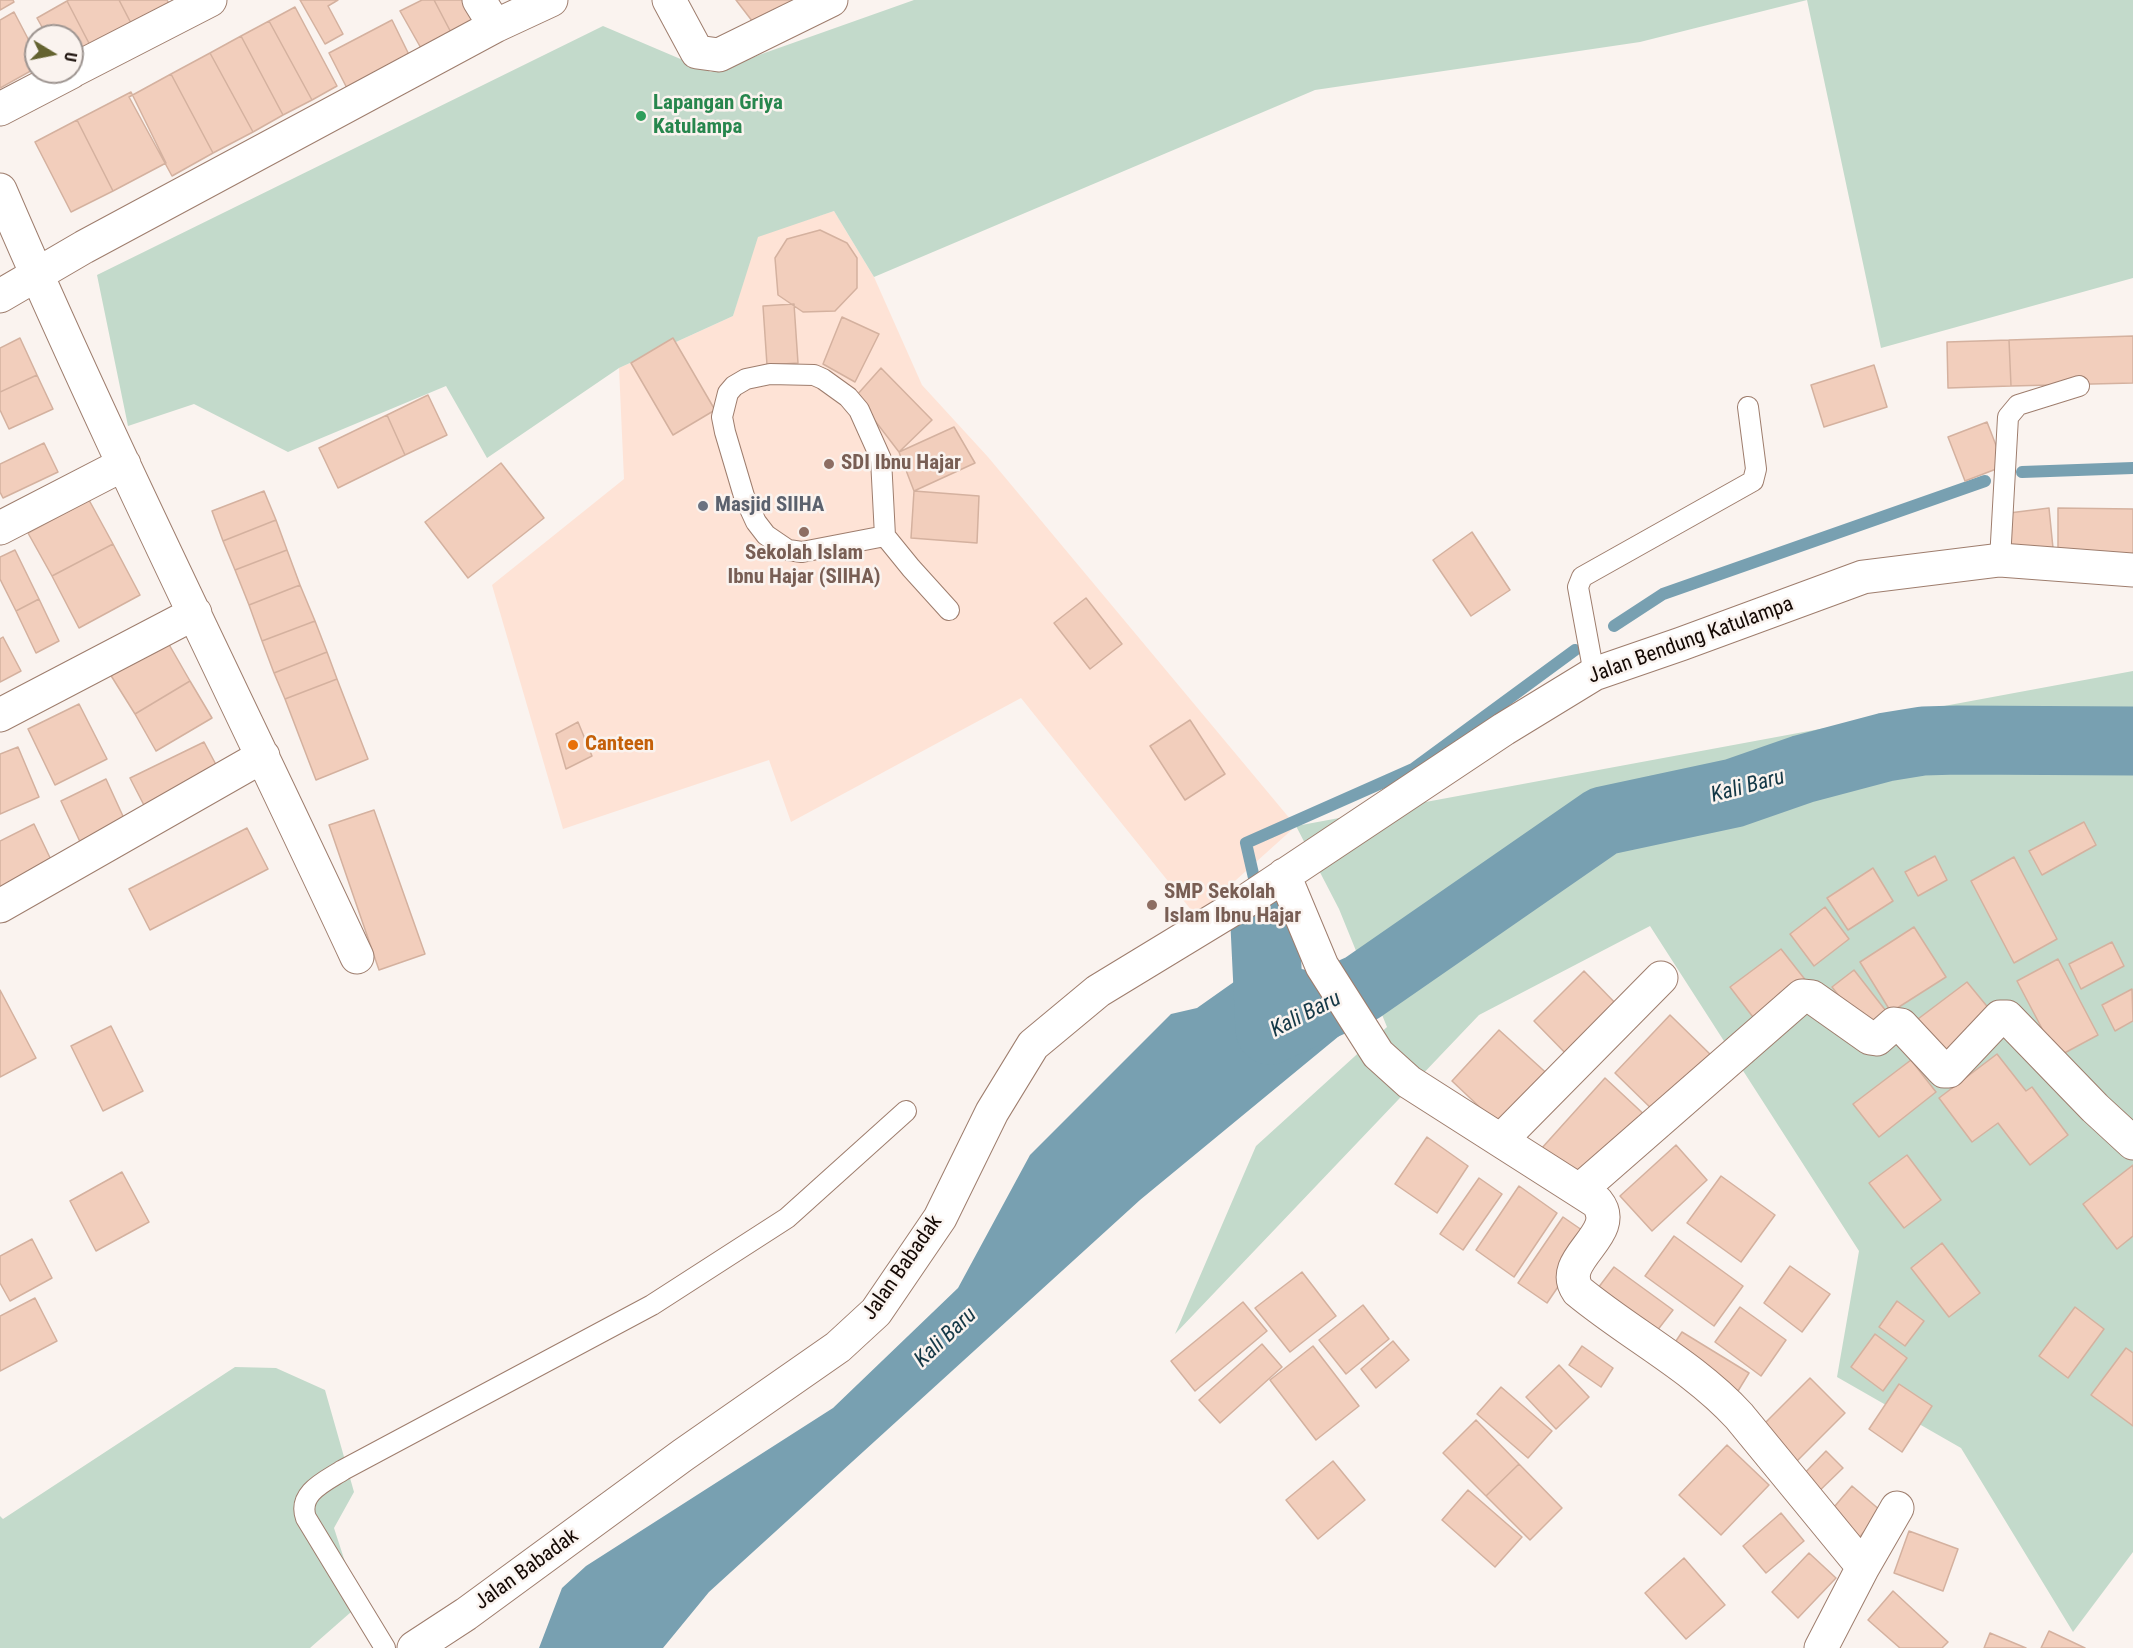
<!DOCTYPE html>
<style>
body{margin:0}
#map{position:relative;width:2133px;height:1648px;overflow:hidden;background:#faf3ef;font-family:"Roboto Condensed",sans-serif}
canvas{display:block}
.north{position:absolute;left:24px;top:24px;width:60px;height:60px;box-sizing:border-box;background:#faf3ef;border:2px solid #9e9591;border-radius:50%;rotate:100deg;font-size:16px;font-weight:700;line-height:24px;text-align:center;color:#140904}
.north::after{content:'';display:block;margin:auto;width:21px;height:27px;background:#646330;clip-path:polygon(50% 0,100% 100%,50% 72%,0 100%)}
</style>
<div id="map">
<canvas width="2133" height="1648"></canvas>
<div class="north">U</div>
</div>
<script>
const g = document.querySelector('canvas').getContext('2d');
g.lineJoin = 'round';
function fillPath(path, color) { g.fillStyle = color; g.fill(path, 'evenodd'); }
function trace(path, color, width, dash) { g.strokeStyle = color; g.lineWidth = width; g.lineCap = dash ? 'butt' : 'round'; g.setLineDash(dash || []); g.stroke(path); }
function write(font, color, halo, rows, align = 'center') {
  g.font = font + ' "Roboto Condensed",sans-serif'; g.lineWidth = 5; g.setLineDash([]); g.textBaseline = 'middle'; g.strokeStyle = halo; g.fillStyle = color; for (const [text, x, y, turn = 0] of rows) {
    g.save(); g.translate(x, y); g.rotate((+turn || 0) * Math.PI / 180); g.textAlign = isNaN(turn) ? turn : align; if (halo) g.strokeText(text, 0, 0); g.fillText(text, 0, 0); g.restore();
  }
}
fillPath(new Path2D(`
 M 834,211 L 874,277 L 922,385 L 988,457 L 1296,826 L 1196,916 L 1021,698 L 791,822 L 769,760 L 563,829 L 492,585 L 624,479 L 619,368 L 733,316 L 756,236 Z`), '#fee3d6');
fillPath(new Path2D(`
 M 914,0 L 2133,0 L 2133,278 L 1881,348 L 1807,0 L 1640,42 L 1315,90 L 874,277 L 834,211 L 758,237 L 733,316 L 619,368 L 487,458 L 446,386 L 288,452 L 194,404 L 128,426 L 97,275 L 603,26 L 711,72 Z
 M 2133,671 L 2133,1552 L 2073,1632 L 1961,1448 L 1837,1377 L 1859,1251 L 1650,926 L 1479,1015 L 1175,1334 L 1256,1146 L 1387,1027 L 1339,909 L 1296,826 Z
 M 235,1367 L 276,1368 L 325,1390 L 354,1492 L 334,1528 L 359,1605 L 310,1648 L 0,1648 L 0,1516 L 3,1519 Z`), '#c3dacb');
fillPath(new Path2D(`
 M 1265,960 L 1314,972 L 1350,1027 L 1140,1200 L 709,1592 L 663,1648 L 539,1648 L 562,1588 L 586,1566 L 833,1408 L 958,1288 L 1030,1155 L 1171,1014 L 1197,1008 Z`), '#78a0b1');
trace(new Path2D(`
 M 2022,472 L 2133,468
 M 1614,626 L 1663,594 L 1985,481
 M 1265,926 L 1246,843 L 1413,769 L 1575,650`), '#78a0b1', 12);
trace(new Path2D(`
 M 1265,926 L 1270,1030
 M 1271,1029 L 1362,988 L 1603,821 L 1734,793 L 1803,769 L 1886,747 L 1923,741 L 1958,740 L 2133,741`), '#78a0b1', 69);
const building = new Path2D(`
 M 0,0 L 13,0 L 14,2 L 0,10 Z
 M 69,0 L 119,0 L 133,27 L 92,49 L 67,1 Z
 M 119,0 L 167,0 L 171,7 L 133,27 Z
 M 300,0 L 338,0 L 328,6 L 343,34 L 325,44 Z
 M 422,0 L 434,0 L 456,42 L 426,57 L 400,11 Z
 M 434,0 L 468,0 L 481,27 L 456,42 Z
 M 736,0 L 797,0 L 756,26 Z
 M 67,1 L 92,49 L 72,60 L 72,36 L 47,36 L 37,18 Z
 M 295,7 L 337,86 L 312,100 L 269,21 Z
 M 14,12 L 36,54 L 36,68 L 0,88 L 0,20 Z
 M 392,20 L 415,67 L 353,100 L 329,53 Z
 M 269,21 L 312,100 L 283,115 L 241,36 Z
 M 241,36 L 283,115 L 253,132 L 210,53 Z
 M 210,53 L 253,132 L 213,153 L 171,74 Z
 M 171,74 L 213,153 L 172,176 L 129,97 Z
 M 131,92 L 166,163 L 113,191 L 77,120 Z
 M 77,120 L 113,191 L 71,212 L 35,142 Z
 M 820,230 L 847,243 L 857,258 L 857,288 L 835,311 L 803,312 L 778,295 L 775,258 L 787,239 Z
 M 794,304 L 798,363 L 767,365 L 763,306 Z
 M 842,317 L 879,334 L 855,382 L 823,364 Z
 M 2133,336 L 2133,383 L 2011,386 L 2009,340 Z
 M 20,338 L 37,375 L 0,392 L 0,348 Z
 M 673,338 L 715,410 L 673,435 L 631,363 Z
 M 2009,340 L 2011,386 L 1948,388 L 1947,342 Z
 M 1874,365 L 1887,407 L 1824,427 L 1811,385 Z
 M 881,368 L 932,420 L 899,452 L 856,396 Z
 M 37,375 L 53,409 L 9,429 L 0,410 L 0,392 Z
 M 428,395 L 447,435 L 405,455 L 387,415 Z
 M 387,415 L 405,455 L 338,488 L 319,448 Z
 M 1987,422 L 2004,466 L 1965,481 L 1948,437 Z
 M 954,427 L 975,463 L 914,491 L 899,452 Z
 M 44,443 L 58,472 L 3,498 L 0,492 L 0,464 Z
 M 501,463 L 544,518 L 468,578 L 425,522 Z
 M 264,491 L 276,520 L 223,541 L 212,511 Z
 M 914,491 L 979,496 L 977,543 L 911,538 Z
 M 89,500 L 113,544 L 52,576 L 28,533 Z
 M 2049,508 L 2053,548 L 2010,552 L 2009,513 Z
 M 2058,508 L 2133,509 L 2133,557 L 2058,556 Z
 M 276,520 L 287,550 L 235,570 L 223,541 Z
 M 1472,532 L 1510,590 L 1471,616 L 1433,560 Z
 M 113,544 L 140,595 L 79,628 L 52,576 Z
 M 15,550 L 39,599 L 16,611 L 0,579 L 0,557 Z
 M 287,550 L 300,585 L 249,605 L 235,570 Z
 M 300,585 L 315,621 L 262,641 L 249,605 Z
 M 1086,598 L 1122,644 L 1090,669 L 1054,623 Z
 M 39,599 L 59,641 L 36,653 L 16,611 Z
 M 315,621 L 327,652 L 274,673 L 262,641 Z
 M 3,637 L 21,671 L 0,682 L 0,639 Z
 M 167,641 L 190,681 L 135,714 L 110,674 Z
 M 327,652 L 337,679 L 285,699 L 274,673 Z
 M 337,679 L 368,759 L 316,780 L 285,699 Z
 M 190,681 L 212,718 L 156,751 L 135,714 Z
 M 79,704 L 107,759 L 55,785 L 28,729 Z
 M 1190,720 L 1225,774 L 1185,800 L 1150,746 Z
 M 578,722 L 592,756 L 566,769 L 556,734 Z
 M 204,742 L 222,776 L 148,813 L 130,778 Z
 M 18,747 L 39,797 L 0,814 L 0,754 Z
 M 106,779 L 127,825 L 82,846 L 61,801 Z
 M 374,810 L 425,954 L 379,970 L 329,825 Z
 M 2084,822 L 2096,845 L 2042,875 L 2029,851 Z
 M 34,824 L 53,864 L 0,889 L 0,841 Z
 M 247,828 L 268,869 L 150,930 L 129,889 Z
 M 1935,856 L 1947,880 L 1918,896 L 1905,872 Z
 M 2014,857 L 2057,939 L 2014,963 L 1971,881 Z
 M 1873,868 L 1893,901 L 1848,930 L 1827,898 Z
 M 1825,907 L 1849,939 L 1814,966 L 1790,934 Z
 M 1914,927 L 1946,977 L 1891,1012 L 1860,962 Z
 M 2112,942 L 2124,966 L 2081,989 L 2069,964 Z
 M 1781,949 L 1807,982 L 1756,1021 L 1730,987 Z
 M 2058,959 L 2098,1035 L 2057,1057 L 2017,981 Z
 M 1854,970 L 1886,1011 L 1864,1028 L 1832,987 Z
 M 1584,971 L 1624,1012 L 1574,1062 L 1534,1021 Z
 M 1967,982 L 1995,1016 L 1946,1066 L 1910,1025 Z
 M 2132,989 L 2133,1021 L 2115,1031 L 2102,1005 Z
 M 0,990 L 36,1058 L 0,1077 Z
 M 1670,1015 L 1715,1059 L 1660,1117 L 1615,1073 Z
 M 111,1026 L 143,1091 L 103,1111 L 71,1046 Z
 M 1499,1030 L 1553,1079 L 1505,1131 L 1452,1081 Z
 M 1997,1054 L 2026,1091 L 2032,1087 L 2068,1135 L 2030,1165 L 1998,1123 L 1972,1142 L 1939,1098 Z
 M 1911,1060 L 1936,1092 L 1879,1137 L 1853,1104 Z
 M 1605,1078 L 1649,1119 L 1587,1181 L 1541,1149 Z
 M 1427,1137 L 1468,1166 L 1437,1213 L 1395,1184 Z
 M 1676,1145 L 1707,1180 L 1652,1231 L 1620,1196 Z
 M 1907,1155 L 1941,1200 L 1904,1228 L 1869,1183 Z
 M 2133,1165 L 2133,1236 L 2117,1249 L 2083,1204 Z
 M 122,1172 L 149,1222 L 96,1251 L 70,1201 Z
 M 1721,1176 L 1775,1215 L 1741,1262 L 1687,1223 Z
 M 1479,1178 L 1502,1194 L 1463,1250 L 1440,1234 Z
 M 1519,1186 L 1557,1213 L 1514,1277 L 1476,1250 Z
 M 1563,1217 L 1592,1237 L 1547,1303 L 1518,1283 Z
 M 1674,1236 L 1743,1286 L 1714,1326 L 1645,1276 Z
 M 32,1239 L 52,1278 L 10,1301 L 0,1283 L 0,1256 Z
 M 1942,1243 L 1980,1293 L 1949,1317 L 1911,1268 Z
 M 1790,1266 L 1830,1294 L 1802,1332 L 1764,1303 Z
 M 1614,1267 L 1673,1310 L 1653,1336 L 1595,1292 Z
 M 1302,1272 L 1336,1316 L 1290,1352 L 1255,1308 Z
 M 35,1298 L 57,1341 L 0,1371 L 0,1316 Z
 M 1897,1301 L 1924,1321 L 1905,1346 L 1879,1327 Z
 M 1243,1302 L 1267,1331 L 1195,1391 L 1171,1361 Z
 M 1363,1305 L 1389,1339 L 1346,1374 L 1319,1340 Z
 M 1740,1307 L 1786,1340 L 1761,1376 L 1715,1342 Z
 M 2075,1307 L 2104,1329 L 2068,1378 L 2039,1356 Z
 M 1682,1332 L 1749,1373 L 1738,1391 L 1670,1350 Z
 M 1875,1334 L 1907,1358 L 1883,1391 L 1851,1367 Z
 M 1393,1341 L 1409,1360 L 1376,1388 L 1361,1369 Z
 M 1262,1344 L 1282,1367 L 1220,1423 L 1199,1400 Z
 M 1313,1346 L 1359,1406 L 1316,1440 L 1270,1380 Z
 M 1582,1346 L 1613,1368 L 1601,1387 L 1569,1365 Z
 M 2126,1348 L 2133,1353 L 2133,1426 L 2091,1395 Z
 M 1559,1365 L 1589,1397 L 1556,1429 L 1526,1397 Z
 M 1810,1378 L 1845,1413 L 1795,1463 L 1760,1428 Z
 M 1899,1384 L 1932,1406 L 1902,1452 L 1869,1429 Z
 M 1501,1387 L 1552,1431 L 1528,1458 L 1477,1414 Z
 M 1476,1420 L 1519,1464 L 1486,1496 L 1443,1453 Z
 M 1727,1445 L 1769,1485 L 1721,1535 L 1679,1495 Z
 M 1826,1451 L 1843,1468 L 1814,1496 L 1798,1480 Z
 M 1333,1461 L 1365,1500 L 1318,1539 L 1286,1500 Z
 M 1519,1464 L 1562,1508 L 1530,1540 L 1486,1496 Z
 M 1852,1486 L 1881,1511 L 1858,1539 L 1829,1513 Z
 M 1468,1490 L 1522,1537 L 1495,1567 L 1442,1520 Z
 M 1781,1513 L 1804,1541 L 1766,1573 L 1743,1546 Z
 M 1909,1531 L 1958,1549 L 1943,1591 L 1894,1573 Z
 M 1809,1553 L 1836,1578 L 1798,1618 L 1772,1592 Z
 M 1684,1558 L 1725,1605 L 1686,1639 L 1645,1593 Z
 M 1893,1591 L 1948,1642 L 1942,1648 L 1900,1648 L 1868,1620 Z
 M 2049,1631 L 2085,1648 L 2041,1648 Z
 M 1990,1633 L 2026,1648 L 1984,1648 Z`);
fillPath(building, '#f2cebc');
trace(building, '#d4b19f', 1.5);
const service = new Path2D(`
 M 885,536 L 802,552 L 788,550 L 766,535 L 756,522 L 744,496 L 725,432 L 722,417 L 728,393 L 734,386 L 746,379 L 770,374 L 814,375 L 823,379 L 848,397 L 859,410 L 881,459 L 885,536 L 911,568 L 949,610
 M 2000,560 L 2008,417 L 2018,405 L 2079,386
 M 1594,674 L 1578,587 L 1582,577 L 1753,481 L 1756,469 L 1748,407
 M 385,1648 L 306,1518 C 297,1493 326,1481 343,1470 L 652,1305 L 787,1218 L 906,1111`);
const minor = new Path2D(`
 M 479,0 L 495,26
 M 669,0 L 697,52 L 719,55 L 831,0
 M 72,71 L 210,0
 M 0,109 L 71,72
 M 0,190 C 111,449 238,701 357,957
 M 0,296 L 84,247 L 495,26 L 551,0
 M 0,528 L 124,464
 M 0,715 L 195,613
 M 1284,875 L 1322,966 L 1378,1054 L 1409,1082 L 1597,1202 C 1623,1234 1555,1259 1578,1291 C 1630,1334 1693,1366 1739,1416 L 1863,1567
 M 0,906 L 263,756
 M 1501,1140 L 1661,978
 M 1580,1190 L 1802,996 L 1812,997 L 1870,1038 L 1877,1039 L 1894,1024 L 1901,1025 L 1944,1071 L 1949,1071 L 2000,1017 L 2007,1017 L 2095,1108 L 2133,1143
 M 414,1648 L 466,1614 L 683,1455 L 838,1347 L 876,1312 L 940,1218 L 992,1112 L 1033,1045 L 1098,991 L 1246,901 L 1504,729 L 1594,674 L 1681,644 L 1863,577 L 2000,560 L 2133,570
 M 1821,1648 L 1863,1567 L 1897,1508`);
trace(service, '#9e7d6d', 22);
trace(minor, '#9e7d6d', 35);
trace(service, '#fff', 20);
trace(minor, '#fff', 33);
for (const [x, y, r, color] of [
 [641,116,6,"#2e9e5b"],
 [829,464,6,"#8d6e63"],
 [703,506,6,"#6b7280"],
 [804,532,6,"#8d6e63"],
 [573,745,6,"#e8710a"],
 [1152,905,6,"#8d6e63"]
]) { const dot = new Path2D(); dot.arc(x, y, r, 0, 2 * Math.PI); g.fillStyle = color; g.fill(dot); trace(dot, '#faf3ef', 2); }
write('bold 21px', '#27864d', '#faf3ef', [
 ["Lapangan Griya",653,104],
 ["Katulampa",653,128]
], 'left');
write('bold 21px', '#785e54', '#faf3ef', [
 ["SDI Ibnu Hajar",841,464],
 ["Sekolah Islam",804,554,"center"],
 ["Ibnu Hajar (SIIHA)",804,578,"center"],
 ["SMP Sekolah",1164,893],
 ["Islam Ibnu Hajar",1164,917]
], 'left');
write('bold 21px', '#5b616d', '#faf3ef', [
 ["Masjid SIIHA",715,506]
], 'left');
write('21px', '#140904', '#faf3ef', [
 ["Jalan Bendung Katulampa",1691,641,-20],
 ["Jalan Babadak",903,1268,-55],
 ["Jalan Babadak",527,1570,-36]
]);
write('bold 21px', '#c56008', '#faf3ef', [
 ["Canteen",585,745]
], 'left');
write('italic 22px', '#143846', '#faf3ef', [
 ["Kali Baru",1748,787,-15],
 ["Kali Baru",1306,1015,-27],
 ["Kali Baru",946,1338,-43]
]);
</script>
